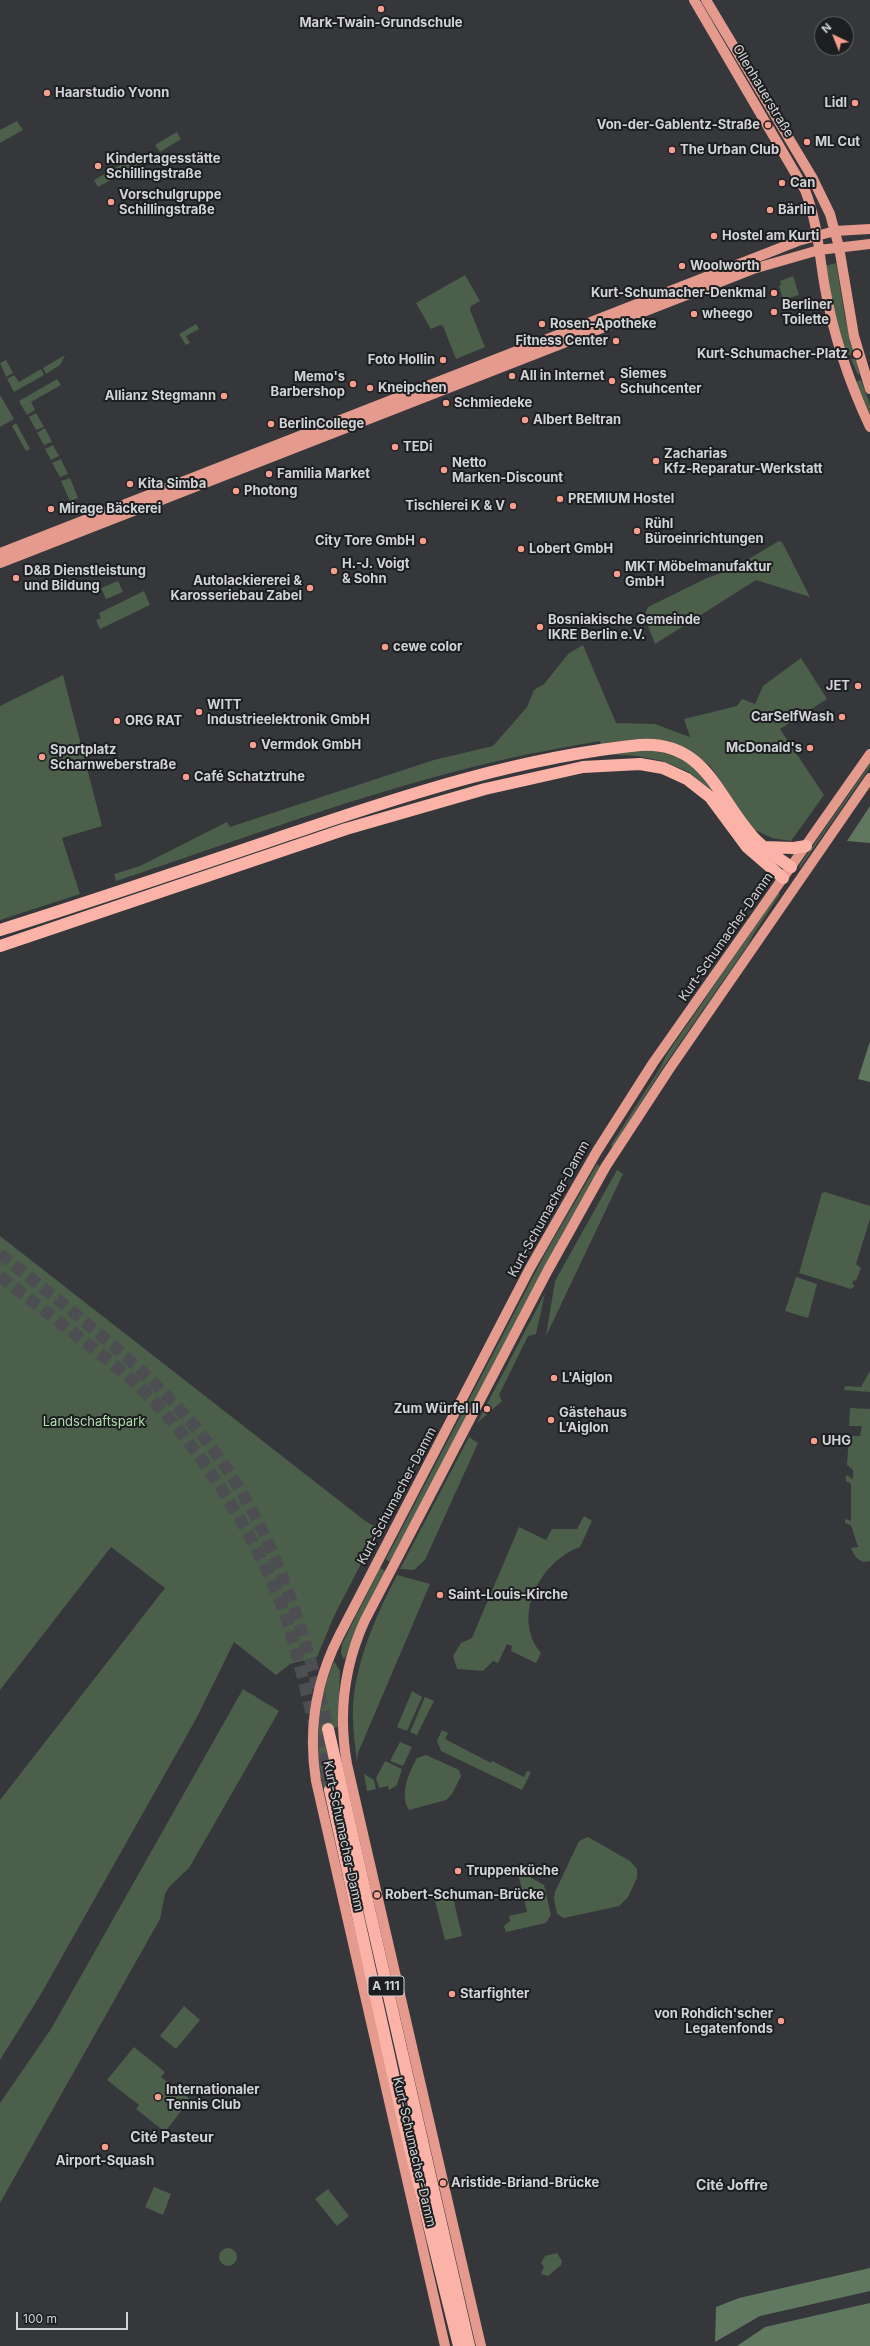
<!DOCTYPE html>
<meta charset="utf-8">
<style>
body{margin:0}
#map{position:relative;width:870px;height:2346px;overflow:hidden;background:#35373b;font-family:Inter,sans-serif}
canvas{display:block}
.north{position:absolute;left:814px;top:16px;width:40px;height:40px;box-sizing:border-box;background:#1d1e20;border:1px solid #656669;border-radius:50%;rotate:317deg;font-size:11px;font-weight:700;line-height:16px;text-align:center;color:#d2d3d6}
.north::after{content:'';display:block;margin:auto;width:14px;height:18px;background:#f59d8f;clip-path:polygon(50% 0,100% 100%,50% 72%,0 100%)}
.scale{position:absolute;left:16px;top:2312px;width:112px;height:18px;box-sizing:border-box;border:2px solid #d2d3d6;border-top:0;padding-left:5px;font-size:12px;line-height:14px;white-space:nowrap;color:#d2d3d6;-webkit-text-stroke:3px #1d1e20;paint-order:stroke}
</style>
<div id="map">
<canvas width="870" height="2346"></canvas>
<div class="north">N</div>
<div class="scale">100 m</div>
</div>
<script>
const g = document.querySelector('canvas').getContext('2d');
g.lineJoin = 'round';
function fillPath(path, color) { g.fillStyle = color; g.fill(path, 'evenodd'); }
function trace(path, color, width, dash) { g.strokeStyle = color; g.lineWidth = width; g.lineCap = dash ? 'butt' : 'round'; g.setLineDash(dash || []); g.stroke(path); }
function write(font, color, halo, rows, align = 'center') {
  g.font = font + ' Inter,sans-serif'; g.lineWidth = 4; g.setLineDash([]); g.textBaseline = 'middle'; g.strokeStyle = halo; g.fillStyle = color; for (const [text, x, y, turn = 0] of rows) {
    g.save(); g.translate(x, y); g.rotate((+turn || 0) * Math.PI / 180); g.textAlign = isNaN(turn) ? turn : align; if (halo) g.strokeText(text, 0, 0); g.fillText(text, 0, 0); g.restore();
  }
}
fillPath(new Path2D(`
 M 17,121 L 23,130 L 0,143 L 0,130 Z
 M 177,132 L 181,139 L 160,152 L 155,145 Z
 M 136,156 L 141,163 L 98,187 L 94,180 Z
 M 836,263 L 845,317 L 860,374 L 858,375 L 851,359 L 855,358 L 853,354 L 846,356 L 836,323 L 825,266 Z
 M 465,275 L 480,301 L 471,306 L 470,310 L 485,347 L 456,359 L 443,326 L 440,325 L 431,329 L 416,303 Z
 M 793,276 L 799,295 L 783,300 L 779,286 L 781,285 L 780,281 Z
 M 196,324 L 199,329 L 186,336 L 190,343 L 186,345 L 179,334 Z
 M 65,355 L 60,365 L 46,374 L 43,368 Z
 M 6,360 L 13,373 L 6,377 L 0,363 Z
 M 41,369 L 44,375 L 14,392 L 7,379 L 14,375 L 19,382 Z
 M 57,379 L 61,385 L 31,402 L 35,410 L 27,415 L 19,401 Z
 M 861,380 L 870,404 L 870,413 L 855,382 Z
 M 0,395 L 14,419 L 0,427 Z
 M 36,413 L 44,427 L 36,430 L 29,417 Z
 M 16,423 L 30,449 L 26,451 L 12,426 Z
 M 45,428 L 52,442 L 44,445 L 37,433 Z
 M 53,445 L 59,456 L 51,460 L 45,449 Z
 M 61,459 L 68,474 L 60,477 L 52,463 Z
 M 70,478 L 78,498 L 70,501 L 61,481 Z
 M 779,541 L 782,542 L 810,597 L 756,580 L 655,644 L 644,616 L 648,607 L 707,578 L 732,569 Z
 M 118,581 L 123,592 L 106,599 L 101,588 Z
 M 144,591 L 150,605 L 100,629 L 96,620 L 101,618 L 99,613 Z
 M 583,645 L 616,723 L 655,724 L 690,737 L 684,719 L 737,706 L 742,699 L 755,704 L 763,686 L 801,658 L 827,699 L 780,729 L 824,795 L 791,841 L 772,838 L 753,829 L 710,766 L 690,751 L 662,741 L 648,739 L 601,747 L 600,741 C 560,748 520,755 481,765 C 357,795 237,841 116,881 L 114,874 L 140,866 L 227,822 L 230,827 L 434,760 L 493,746 L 527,707 L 534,690 L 544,684 L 569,653 Z
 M 63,675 L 102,826 L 62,838 L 80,894 L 0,920 L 0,706 Z
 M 645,749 C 691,758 692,763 720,799 L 689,772 L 663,761 L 637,756 L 605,754 Z
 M 870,764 L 870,767 L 800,868 L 799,866 Z
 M 778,893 L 780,894 L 753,935 L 748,945 L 662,1069 L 612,1148 L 611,1145 L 660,1068 L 667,1054 Z
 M 597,1164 L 601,1167 L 563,1232 L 391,1561 L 388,1561 L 386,1559 L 546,1252 Z
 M 617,1170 L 623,1174 L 546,1336 L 555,1281 Z
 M 825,1192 L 870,1206 L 870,1219 L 856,1264 L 861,1268 L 856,1281 L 854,1280 L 852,1284 L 855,1286 L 851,1289 L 799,1273 L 822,1193 Z
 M 0,1236 L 364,1520 L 379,1529 L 334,1616 L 317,1657 L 290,1664 L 276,1675 L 234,1642 L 196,1719 L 41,1994 L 0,2060 L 0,1800 L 165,1588 L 111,1547 L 0,1690 Z
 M 796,1277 L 817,1284 L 808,1318 L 785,1311 Z
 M 545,1293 L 536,1334 L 528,1336 L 499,1395 L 502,1401 L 477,1423 Z
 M 870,1371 L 870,1392 L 844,1390 L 845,1386 L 861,1387 Z
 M 850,1408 L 870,1409 L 870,1561 C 859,1564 855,1557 851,1548 L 858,1547 L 851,1525 L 845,1523 L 845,1519 L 851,1521 L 851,1484 L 846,1481 L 846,1475 L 853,1479 L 853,1470 L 847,1465 L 849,1436 L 860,1436 L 862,1426 L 849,1426 Z
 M 469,1437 L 478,1443 L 425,1560 L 414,1570 L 400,1569 Z
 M 584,1516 L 592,1521 L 580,1547 C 540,1561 511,1617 541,1653 L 536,1663 L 511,1651 L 512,1646 L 507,1644 L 498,1663 L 493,1661 L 483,1671 L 457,1669 L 453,1656 L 461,1643 L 472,1638 L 519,1527 L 546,1540 L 552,1529 L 577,1529 Z
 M 380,1568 L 386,1571 L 359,1623 L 344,1660 L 341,1653 L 342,1644 Z
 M 397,1575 L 430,1584 L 358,1753 L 357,1762 C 355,1743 352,1725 353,1706 C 356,1660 376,1616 397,1575 Z
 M 334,1661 L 340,1671 L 338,1727 L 322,1731 L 335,1787 L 324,1790 C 315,1748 317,1702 334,1661 Z
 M 243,1689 L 279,1711 L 189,1868 L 169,1887 L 165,1894 L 160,1919 L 0,2203 L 0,2103 L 51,2029 Z
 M 412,1691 L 422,1697 L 407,1731 L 397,1727 Z
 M 425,1697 L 434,1701 L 417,1735 L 410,1732 Z
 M 442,1730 L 448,1733 L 445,1739 L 491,1763 L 492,1761 L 524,1777 L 527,1771 L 531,1772 L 522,1790 L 441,1751 L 437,1741 Z
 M 400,1742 L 412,1747 L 403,1766 L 390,1761 Z
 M 426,1755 L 459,1770 L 461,1776 L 452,1794 L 446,1800 L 409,1810 C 399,1795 409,1772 417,1758 Z
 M 385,1761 L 402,1769 L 397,1785 L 389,1790 L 388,1786 L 379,1788 L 376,1778 Z
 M 364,1774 L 374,1780 L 376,1789 L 367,1791 Z
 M 588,1837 L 630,1861 L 637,1869 L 637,1878 L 628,1897 L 619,1906 L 564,1918 L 557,1914 L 554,1899 L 555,1892 L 579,1841 Z
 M 519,1877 L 530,1877 L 544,1885 L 551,1915 L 546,1923 L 506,1932 L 504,1926 L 510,1921 L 509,1916 L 527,1912 Z
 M 453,1897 L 462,1936 L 445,1940 L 435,1901 Z
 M 184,2006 L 200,2020 L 176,2049 L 160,2036 Z
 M 134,2047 L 165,2072 L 161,2077 L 190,2099 L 165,2132 L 136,2109 L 139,2105 L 107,2080 Z
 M 154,2187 L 171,2194 L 163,2215 L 145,2207 Z
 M 328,2189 L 349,2216 L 337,2226 L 315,2199 Z
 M219 2257a9 9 0 1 1 18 0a9 9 0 1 1-18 0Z
 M 557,2253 L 562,2261 L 561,2265 L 548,2276 L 541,2274 L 544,2267 L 541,2263 L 545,2256 Z`), '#4c5f4b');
fillPath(new Path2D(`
 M 870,806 L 870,843 L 847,841 Z
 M 870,1041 L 870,1082 L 858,1079 Z
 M 870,2268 L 870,2291 L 760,2316 L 715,2342 L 716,2307 L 739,2298 Z
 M 870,2303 L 870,2346 L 737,2346 L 765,2327 Z`), '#60785f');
trace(new Path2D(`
 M 0,1254 C 66,1306 134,1358 190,1421 C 267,1508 302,1619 328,1729
 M 0,1276 C 44,1311 90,1344 132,1380 C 195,1436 264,1546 289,1627 C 305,1680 316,1735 330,1790`), '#4d4e52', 12, [12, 6]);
trace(new Path2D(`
 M 694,0 L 805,190 C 818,223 819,255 825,288 C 834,338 849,382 870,427
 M 706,0 L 812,177 L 830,214 L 839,247 L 854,336 L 870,389
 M 0,553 L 798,241 L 835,231 L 870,229
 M 0,563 L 753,269 L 819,250 L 870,244
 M 445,2346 L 316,1781 C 308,1731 316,1681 339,1636 L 530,1268 L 597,1151 L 653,1063 L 870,754
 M 481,2346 L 347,1764 C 338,1714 344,1666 365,1620 L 548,1270 L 606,1166 L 668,1071 L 870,778`), '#e59a8e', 10);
trace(new Path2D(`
 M 763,847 L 794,848 L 806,846
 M 0,930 C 99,899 198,865 296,832 C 408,794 522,757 640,745 C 706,741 717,797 753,837 C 764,849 778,858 791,867
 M 0,946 L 346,829 L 485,789 L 583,767 L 640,764 L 663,768 L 687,779 L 710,797 L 747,847 L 783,878
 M 328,1729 L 469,2346
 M 330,1790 L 405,2128 L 459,2346`), '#fcb3a7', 12);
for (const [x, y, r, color] of [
 [381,9,4,"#f59d8f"],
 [47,93,4,"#f59d8f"],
 [855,103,4,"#f59d8f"],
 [768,125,4,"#f59d8f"],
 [807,142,4,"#f59d8f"],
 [672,150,4,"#f59d8f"],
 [98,166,4,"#f59d8f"],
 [782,183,4,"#f59d8f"],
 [111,202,4,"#f59d8f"],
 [770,210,4,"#f59d8f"],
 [714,236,4,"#f59d8f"],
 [682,266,4,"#f59d8f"],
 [774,293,4,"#f59d8f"],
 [774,312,4,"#f59d8f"],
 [694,314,4,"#f59d8f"],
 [542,324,4,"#f59d8f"],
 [616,341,4,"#f59d8f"],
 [857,354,5,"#f59d8f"],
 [443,360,4,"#f59d8f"],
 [512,376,4,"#f59d8f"],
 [612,381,4,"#f59d8f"],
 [353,384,4,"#f59d8f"],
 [370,388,4,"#f59d8f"],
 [224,396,4,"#f59d8f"],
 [446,403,4,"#f59d8f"],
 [525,420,4,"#f59d8f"],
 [271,424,4,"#f59d8f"],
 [395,447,4,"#f59d8f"],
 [656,461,4,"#f59d8f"],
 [444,470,4,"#f59d8f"],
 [269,474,4,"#f59d8f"],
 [130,484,4,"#f59d8f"],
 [236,491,4,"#f59d8f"],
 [560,499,4,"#f59d8f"],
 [513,506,4,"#f59d8f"],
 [51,509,4,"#f59d8f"],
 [637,531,4,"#f59d8f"],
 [423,541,4,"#f59d8f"],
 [521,549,4,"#f59d8f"],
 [334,571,4,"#f59d8f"],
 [617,574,4,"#f59d8f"],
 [16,578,4,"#f59d8f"],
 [310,588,4,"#f59d8f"],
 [540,627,4,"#f59d8f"],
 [385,647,4,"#f59d8f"],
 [858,686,4,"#f59d8f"],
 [199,712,4,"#f59d8f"],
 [842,717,4,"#f59d8f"],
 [117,721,4,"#f59d8f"],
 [253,745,4,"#f59d8f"],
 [810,748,4,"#f59d8f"],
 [42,757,4,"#f59d8f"],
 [186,777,4,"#f59d8f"],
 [554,1378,4,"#f59d8f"],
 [487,1409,4,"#f59d8f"],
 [551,1420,4,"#f59d8f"],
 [814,1441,4,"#f59d8f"],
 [440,1595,4,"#f59d8f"],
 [458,1871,4,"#f59d8f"],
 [377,1895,4,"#f59d8f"],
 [452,1994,4,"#f59d8f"],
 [781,2021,4,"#f59d8f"],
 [158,2097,4,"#f59d8f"],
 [105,2147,4,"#f59d8f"],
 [443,2183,4,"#f59d8f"]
]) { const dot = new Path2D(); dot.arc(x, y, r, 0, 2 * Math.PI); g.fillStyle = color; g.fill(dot); trace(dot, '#1d1e20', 1.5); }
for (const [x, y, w] of [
 [386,1986,36]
]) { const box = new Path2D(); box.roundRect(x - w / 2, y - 10, w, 20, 3); g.fillStyle = '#1d1e20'; g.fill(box); trace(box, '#d2d3d6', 1); }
write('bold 12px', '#d2d3d6', null, [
 ["A 111",386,1986]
]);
write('bold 13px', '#d2d3d6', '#1d1e20', [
 ["Mark-Twain-Grundschule",381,23,"center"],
 ["Haarstudio Yvonn",55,93],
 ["Lidl",847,103,"right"],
 ["Von-der-Gablentz-Straße",760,125,"right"],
 ["ML Cut",815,142],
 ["The Urban Club",680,150],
 ["Kindertagesstätte",106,159],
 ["Schillingstraße",106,174],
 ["Can",790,183],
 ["Vorschulgruppe",119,195],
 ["Schillingstraße",119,210],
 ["Bärlin",778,210],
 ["Hostel am Kurti",722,236],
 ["Woolworth",690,266],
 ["Kurt-Schumacher-Denkmal",766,293,"right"],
 ["Berliner",782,305],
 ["Toilette",782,320],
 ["wheego",702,314],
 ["Rosen-Apotheke",550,324],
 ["Fitness Center",608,341,"right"],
 ["Kurt-Schumacher-Platz",848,354,"right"],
 ["Foto Hollin",435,360,"right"],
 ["Siemes",620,374],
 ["Schuhcenter",620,389],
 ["All in Internet",520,376],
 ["Memo's",345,377,"right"],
 ["Barbershop",345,392,"right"],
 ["Kneipchen",378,388],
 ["Allianz Stegmann",216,396,"right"],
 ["Schmiedeke",454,403],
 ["Albert Beltran",533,420],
 ["BerlinCollege",279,424],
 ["TEDi",403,447],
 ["Zacharias",664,454],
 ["Kfz-Reparatur-Werkstatt",664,469],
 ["Netto",452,463],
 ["Marken-Discount",452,478],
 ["Familia Market",277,474],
 ["Kita Simba",138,484],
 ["Photong",244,491],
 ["PREMIUM Hostel",568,499],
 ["Tischlerei K & V",505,506,"right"],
 ["Mirage Bäckerei",59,509],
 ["Rühl",645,524],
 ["Büroeinrichtungen",645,539],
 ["City Tore GmbH",415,541,"right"],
 ["Lobert GmbH",529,549],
 ["H.-J. Voigt",342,564],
 ["& Sohn",342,579],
 ["MKT Möbelmanufaktur",625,567],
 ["GmbH",625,582],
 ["D&B Dienstleistung",24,571],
 ["und Bildung",24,586],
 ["Autolackiererei &",302,581,"right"],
 ["Karosseriebau Zabel",302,596,"right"],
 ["Bosniakische Gemeinde",548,620],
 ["IKRE Berlin e.V.",548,635],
 ["cewe color",393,647],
 ["JET",850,686,"right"],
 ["WITT",207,705],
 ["Industrieelektronik GmbH",207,720],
 ["CarSelfWash",834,717,"right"],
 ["ORG RAT",125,721],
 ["Vermdok GmbH",261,745],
 ["McDonald's",802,748,"right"],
 ["Sportplatz",50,750],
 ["Scharnweberstraße",50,765],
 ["Café Schatztruhe",194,777],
 ["L'Aiglon",562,1378],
 ["Zum Würfel II",479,1409,"right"],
 ["Gästehaus",559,1413],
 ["L’Aiglon",559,1428],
 ["UHG",822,1441],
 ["Saint-Louis-Kirche",448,1595],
 ["Truppenküche",466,1871],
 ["Robert-Schuman-Brücke",385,1895],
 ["Starfighter",460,1994],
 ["von Rohdich'scher",773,2014,"right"],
 ["Legatenfonds",773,2029,"right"],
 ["Internationaler",166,2090],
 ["Tennis Club",166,2105],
 ["Airport-Squash",105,2161,"center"],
 ["Aristide-Briand-Brücke",451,2183]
], 'left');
write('13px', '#d2d3d6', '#1d1e20', [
 ["Ollenhauerstraße",763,91,59],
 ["Kurt-Schumacher-Damm",726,937,-55],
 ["Kurt-Schumacher-Damm",549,1209,-61],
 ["Kurt-Schumacher-Damm",397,1496,-62],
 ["Kurt-Schumacher-Damm",343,1836,78],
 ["Kurt-Schumacher-Damm",414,2152,77]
]);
write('13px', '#b1ddaf', '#1d1e20', [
 ["Landschaftspark",94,1422]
]);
write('bold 14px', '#d2d3d6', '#1d1e20', [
 ["Cité Pasteur",172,2138],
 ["Cité Joffre",732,2186]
]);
</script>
